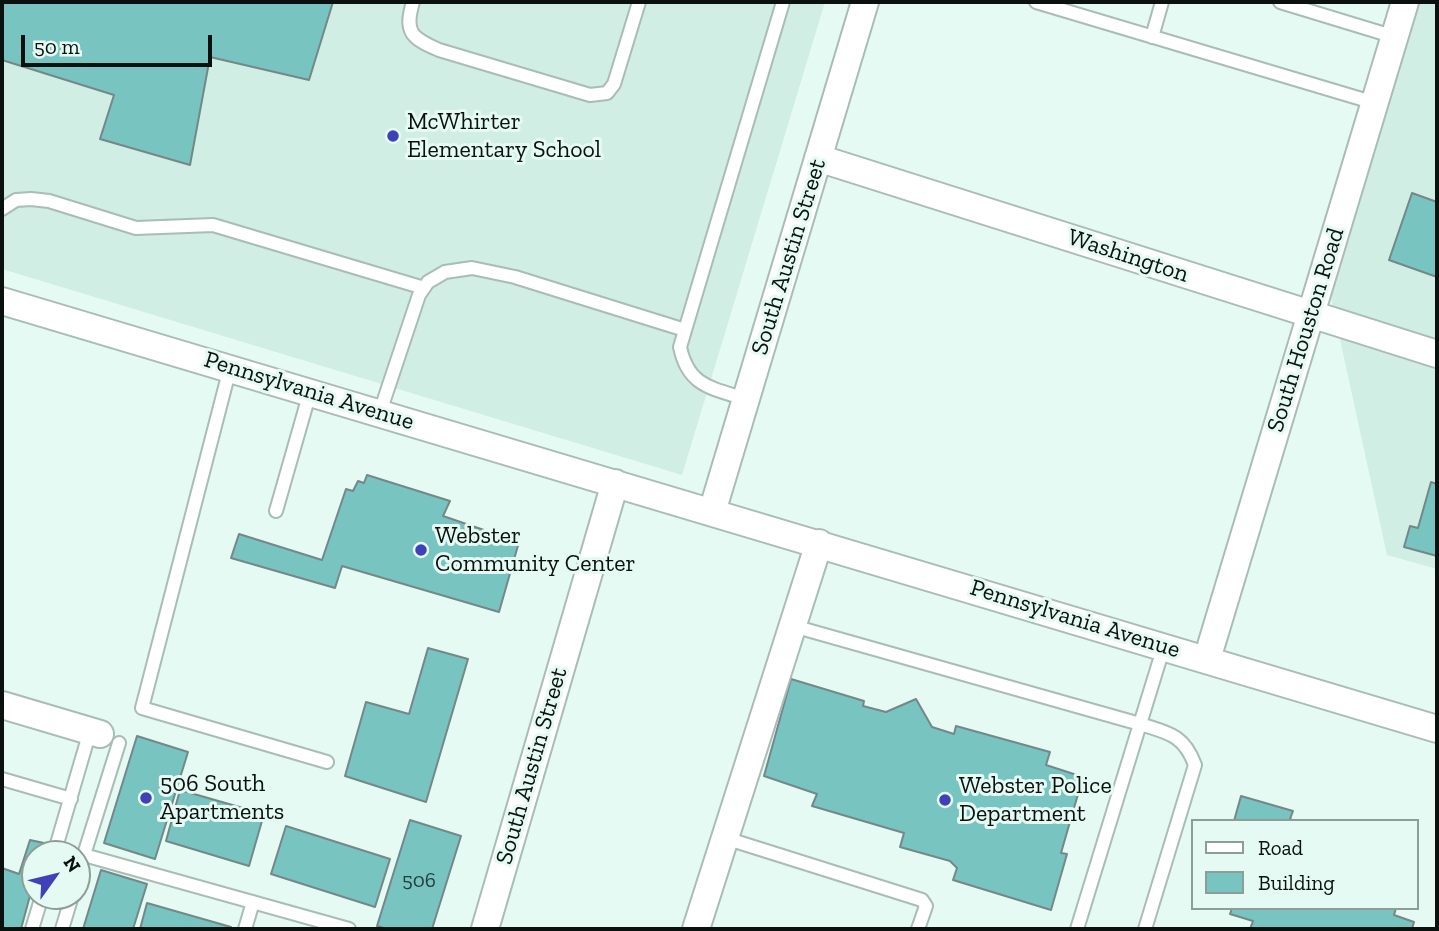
<!DOCTYPE html>
<style>
body{margin:0}
#map{position:relative;width:1439px;height:931px;overflow:hidden;background:#e5faf2;font-family:"Zilla Slab",serif}
canvas{display:block}
.frame{position:absolute;inset:0;border:4px solid #0a110e;pointer-events:none}
.legend{position:absolute;left:1191px;top:819px;width:228px;height:91px;box-sizing:border-box;background:#e5faf2;border:2px solid #8d9d97;margin:0;padding:9px 12px;list-style:none;font-size:21px;color:#0a110e}
.legend li{display:flex;align-items:center;gap:14px;height:35px}
.legend b{width:35px;border:2px solid #8d9d97}
.north{position:absolute;left:21px;top:840px;width:70px;height:70px;box-sizing:border-box;background:#e5faf2;border:2px solid #8d9d97;border-radius:50%;rotate:56deg;font-size:19px;font-weight:700;line-height:28px;text-align:center;color:#0a110e}
.north::after{content:'';display:block;margin:auto;width:24px;height:32px;background:#3f42b7;clip-path:polygon(50% 0,100% 100%,50% 72%,0 100%)}
.scale{position:absolute;left:21px;top:35px;width:191px;height:32px;box-sizing:border-box;border:4px solid #0a110e;border-top:0;padding-left:9px;font-size:21px;line-height:24px;white-space:nowrap;color:#0a110e;-webkit-text-stroke:5px #e5faf2;paint-order:stroke}
</style>
<div id="map">
<canvas width="1439" height="931"></canvas>
<div class="frame"></div>
<ul class="legend">
<li><b style="height:9px;background:#fff"></b>Road</li>
<li><b style="height:19px;background:#77c4c1"></b>Building</li>
</ul>
<div class="north">N</div>
<div class="scale">50 m</div>
</div>
<script>
const g = document.querySelector('canvas').getContext('2d');
g.lineJoin = 'round';
function fillPath(path, color) { g.fillStyle = color; g.fill(path, 'evenodd'); }
function trace(path, color, width, dash) { g.strokeStyle = color; g.lineWidth = width; g.lineCap = dash ? 'butt' : 'round'; g.setLineDash(dash || []); g.stroke(path); }
function write(font, color, halo, rows, align = 'center') {
  g.font = font + ' "Zilla Slab",serif'; g.lineWidth = 6; g.setLineDash([]); g.textBaseline = 'middle'; g.strokeStyle = halo; g.fillStyle = color; for (const [text, x, y, turn = 0] of rows) {
    g.save(); g.translate(x, y); g.rotate((+turn || 0) * Math.PI / 180); g.textAlign = isNaN(turn) ? turn : align; if (halo) g.strokeText(text, 0, 0); g.fillText(text, 0, 0); g.restore();
  }
}
fillPath(new Path2D(`
 M 2,2 L 825,2 L 682,475 L 2,269 Z
 M 1418,2 L 1437,2 L 1437,569 L 1387,555 L 1331,298 Z`), '#d0eee3');
const building = new Path2D(`
 M 2,2 L 333,2 L 309,80 L 210,57 L 190,165 L 100,139 L 114,95 L 2,60 Z
 M 1412,193 L 1437,202 L 1437,277 L 1389,260 Z
 M 367,475 L 450,501 L 443,516 L 519,542 L 499,612 L 342,566 L 335,588 L 231,558 L 239,534 L 322,560 L 346,489 L 353,491 L 358,481 L 364,483 Z
 M 1431,482 L 1437,484 L 1437,556 L 1404,547 L 1410,526 L 1418,528 Z
 M 428,648 L 468,659 L 426,802 L 345,776 L 366,702 L 409,714 Z
 M 791,679 L 864,701 L 863,706 L 886,712 L 916,699 L 932,727 L 954,734 L 956,726 L 1050,752 L 1046,765 L 1083,777 L 1061,853 L 1067,854 L 1051,910 L 953,880 L 957,868 L 950,861 L 900,847 L 904,833 L 812,806 L 817,794 L 764,776 Z
 M 137,736 L 188,752 L 155,859 L 104,843 Z
 M 180,790 L 264,814 L 249,866 L 166,841 Z
 M 1241,796 L 1293,811 L 1290,819 L 1295,821 L 1234,821 Z
 M 410,820 L 461,836 L 432,929 L 387,929 L 377,926 Z
 M 286,826 L 390,859 L 375,907 L 271,874 Z
 M 30,840 L 44,843 L 41,854 L 35,854 L 35,877 L 21,929 L 2,929 L 2,868 L 19,874 Z
 M 101,870 L 147,884 L 133,929 L 83,929 Z
 M 147,903 L 231,927 L 230,929 L 140,929 Z
 M 1232,908 L 1396,908 L 1394,915 L 1414,922 L 1412,929 L 1250,929 L 1253,921 L 1230,914 Z`);
fillPath(building, '#77c4c1');
trace(building, '#748887', 2);
const service = new Path2D(`
 M 413,2 C 404,32 411,38 439,50 L 590,95 L 607,93 L 614,84 L 639,2
 M 1036,2 L 1375,103
 M 1280,2 L 1395,37
 M 1152,37 L 1162,2
 M 2,209 L 16,200 L 31,199 L 49,201 L 136,228 L 213,225 L 424,288
 M 230,368 L 142,708 L 327,762
 M 746,399 C 711,388 688,386 680,347 L 783,2
 M 380,412 L 419,295 L 428,282 L 445,272 L 472,268 L 515,277 L 685,330
 M 276,511 L 310,392
 M 793,626 L 1140,724 C 1169,733 1184,735 1195,765 L 1145,929
 M 2,779 L 71,799
 M 725,838 L 922,900 L 926,906 L 918,929
 M 54,854 L 90,731
 M 84,855 L 349,929
 M 77,877 L 119,743
 M 32,929 L 42,896
 M 62,929 L 72,896
 M 245,929 L 253,902
 M 1077,929 L 1164,646`);
const minor = new Path2D(`
 M 818,158 L 1437,354
 M 2,301 L 1437,729
 M 712,512 L 865,2
 M 1207,659 L 1405,2
 M 2,705 L 100,734
 M 485,929 L 615,483
 M 696,929 L 819,543`);
trace(service, '#a9bcb5', 16);
trace(minor, '#a9bcb5', 30);
trace(service, '#fff', 12);
trace(minor, '#fff', 26);
for (const [x, y, r, color] of [
 [393,136,7,"#3f42b7"],
 [421,550,7,"#3f42b7"],
 [146,798,7,"#3f42b7"],
 [945,800,7,"#3f42b7"]
]) { const dot = new Path2D(); dot.arc(x, y, r, 0, 2 * Math.PI); g.fillStyle = color; g.fill(dot); trace(dot, '#e5faf2', 2.5); }
write('21px', '#253e3b', null, [
 ["506",419,881]
]);
write('24px', '#0a110e', '#e5faf2', [
 ["McWhirter",407,122],
 ["Elementary School",407,150],
 ["Webster",435,536],
 ["Community Center",435,564],
 ["506 South",160,784],
 ["Apartments",160,812],
 ["Webster Police",959,786],
 ["Department",959,814]
], 'left');
write('24px', '#0a110e', '#e5faf2', [
 ["Washington",1128,256,18],
 ["South Austin Street",789,257,-73],
 ["South Houston Road",1306,330,-73],
 ["Pennsylvania Avenue",309,391,17],
 ["Pennsylvania Avenue",1075,619,17],
 ["South Austin Street",532,766,-74]
]);
</script>
